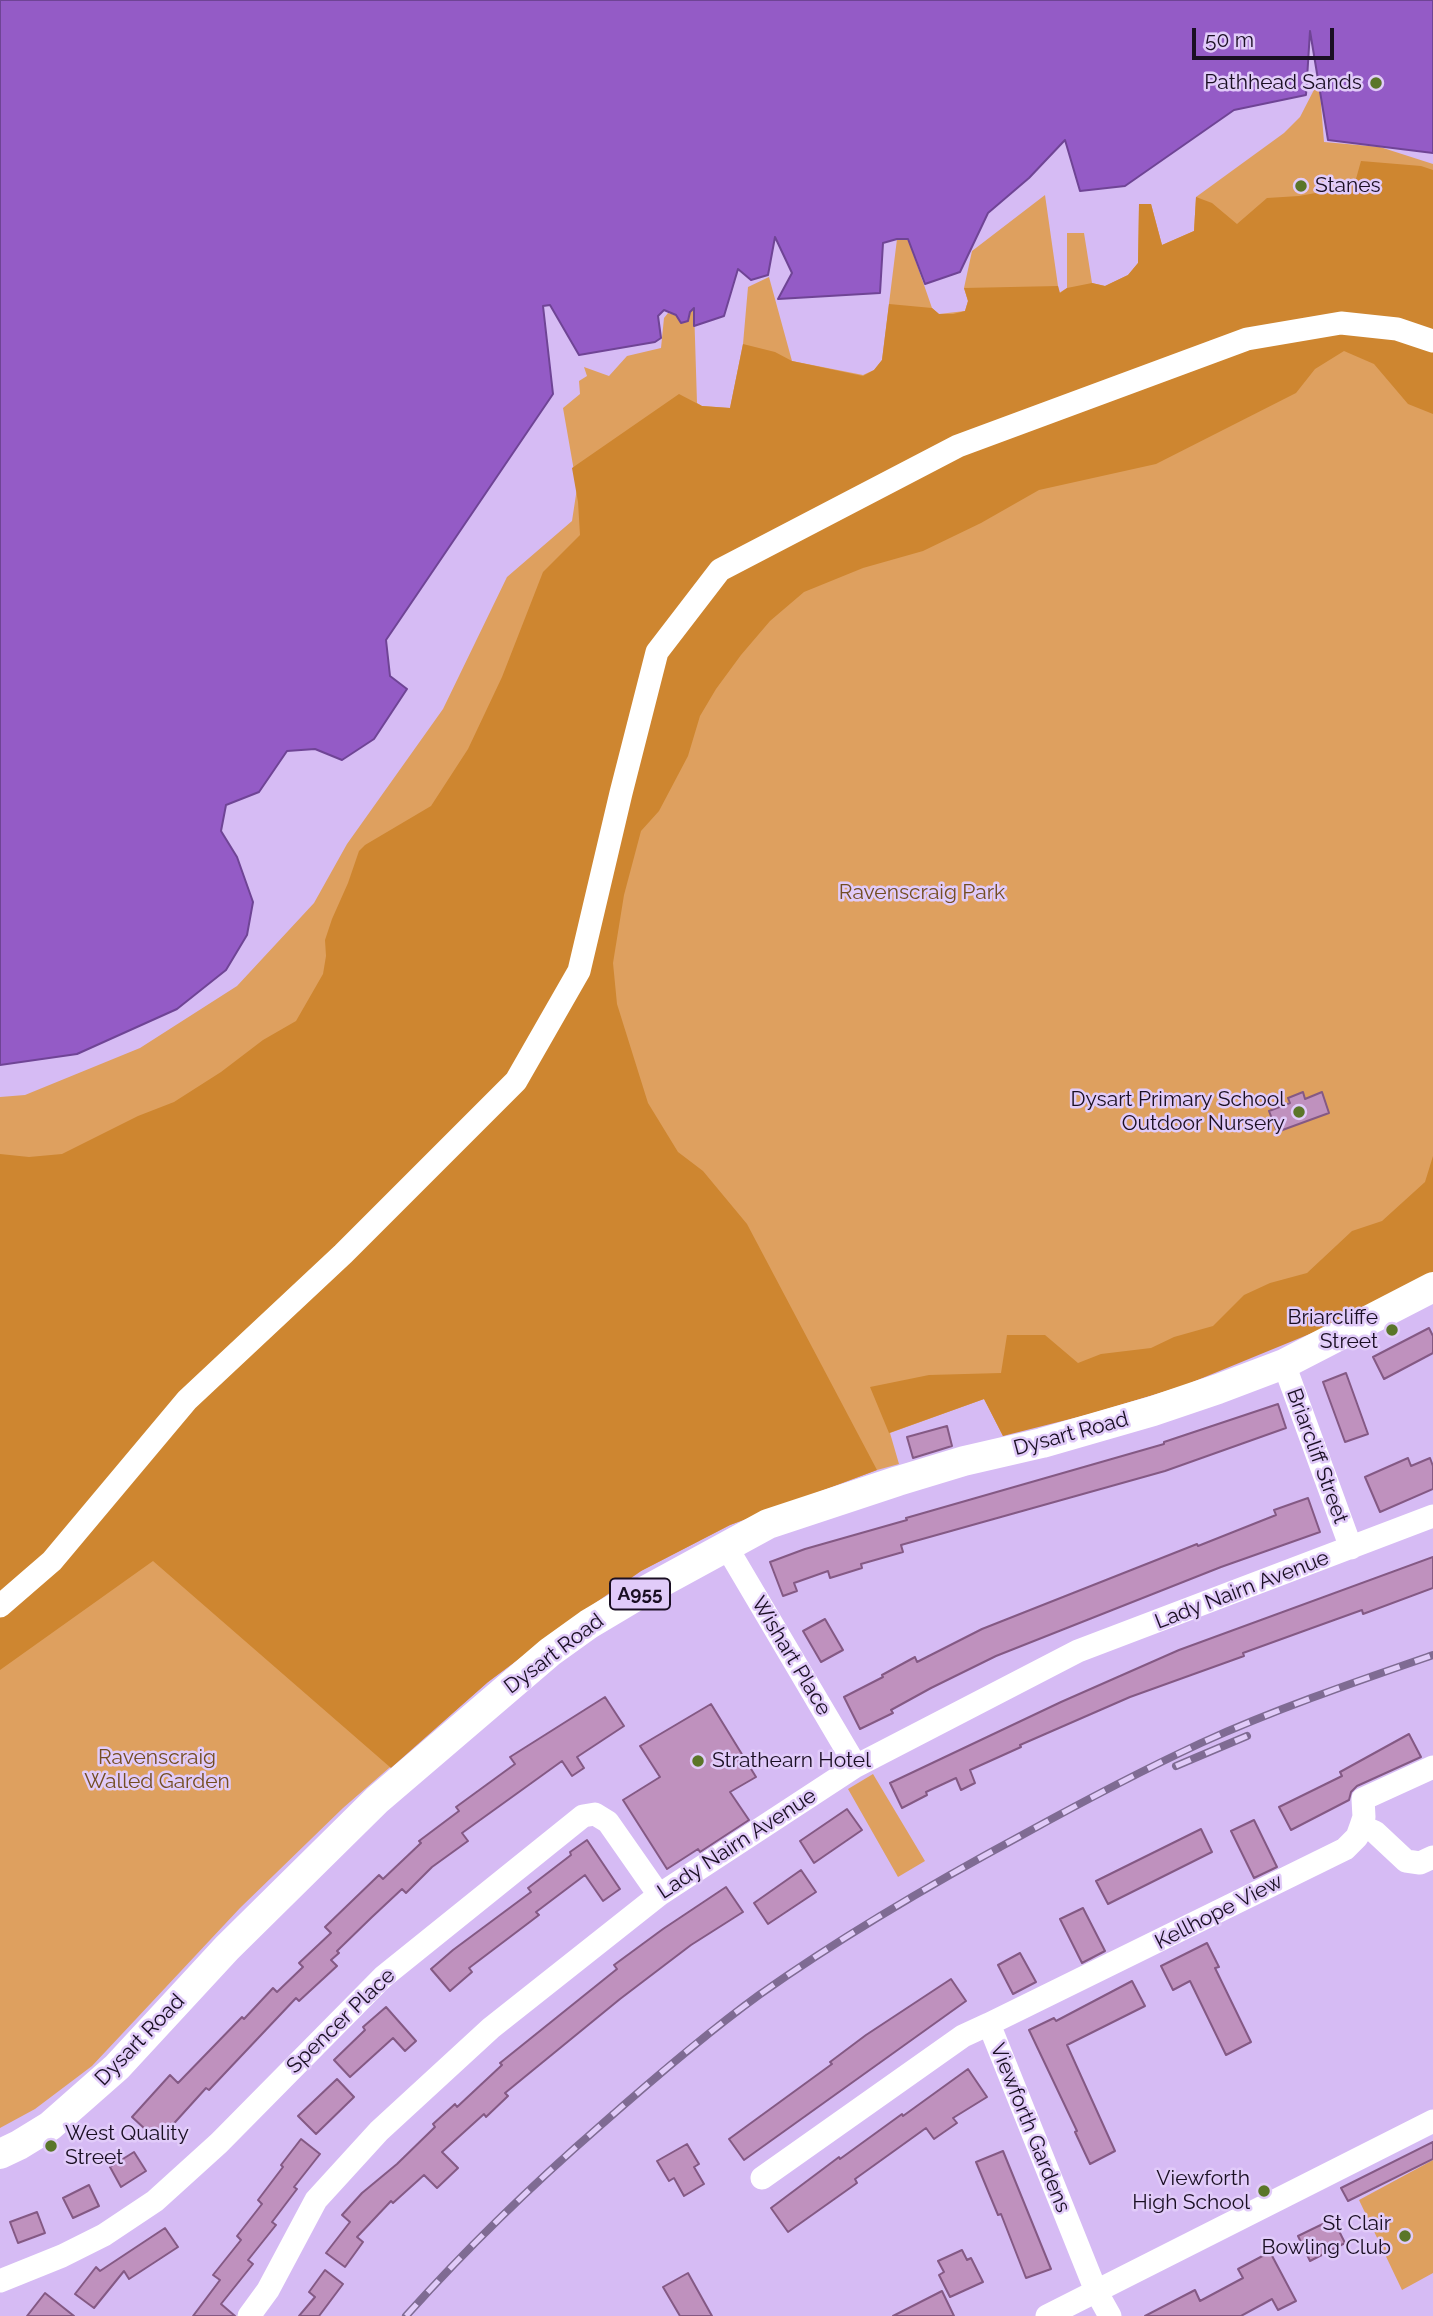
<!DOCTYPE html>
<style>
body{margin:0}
#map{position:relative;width:1433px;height:2316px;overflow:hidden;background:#d6bbf4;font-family:Raleway,sans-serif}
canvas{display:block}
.scale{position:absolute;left:1192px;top:28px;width:142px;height:32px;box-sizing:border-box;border:4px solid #1a0f23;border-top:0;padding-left:9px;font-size:21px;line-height:24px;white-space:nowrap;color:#1a0f23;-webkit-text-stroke:5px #e1cbf9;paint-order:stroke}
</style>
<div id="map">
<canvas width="1433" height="2316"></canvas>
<div class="scale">50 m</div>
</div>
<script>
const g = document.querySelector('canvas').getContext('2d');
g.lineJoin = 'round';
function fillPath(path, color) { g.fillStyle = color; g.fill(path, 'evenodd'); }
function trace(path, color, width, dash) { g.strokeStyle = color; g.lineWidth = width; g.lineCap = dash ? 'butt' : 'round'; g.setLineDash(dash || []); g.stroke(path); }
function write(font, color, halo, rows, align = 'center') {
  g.font = font + ' Raleway,sans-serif'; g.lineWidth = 5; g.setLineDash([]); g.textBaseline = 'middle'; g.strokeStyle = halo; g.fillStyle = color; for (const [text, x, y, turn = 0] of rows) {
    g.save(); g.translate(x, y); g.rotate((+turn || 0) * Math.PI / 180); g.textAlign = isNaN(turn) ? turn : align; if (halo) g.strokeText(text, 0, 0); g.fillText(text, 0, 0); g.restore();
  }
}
fillPath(new Path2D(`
 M 1319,80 L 1324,142 L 1380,147 L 1433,164 L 1433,1272 L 1003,1436 L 984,1399 L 890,1433 L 899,1464 L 877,1470 L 730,1525 L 641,1571 L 575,1617 L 488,1682 L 343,1808 L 240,1908 L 92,2066 L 35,2109 L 0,2128 L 0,1097 L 25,1095 L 140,1048 L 237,986 L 314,903 L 347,844 L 443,709 L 507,577 L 572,521 L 577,488 L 563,408 L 580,394 L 579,381 L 587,376 L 584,367 L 609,376 L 627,356 L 661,348 L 664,318 L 668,313 L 676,315 L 681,323 L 688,321 L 690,312 L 694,307 L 697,403 L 702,406 L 730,408 L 743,344 L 748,287 L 769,277 L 792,361 L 863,375 L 874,370 L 882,360 L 897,239 L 908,239 L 932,308 L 939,314 L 965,311 L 968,301 L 964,288 L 972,251 L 1045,195 L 1059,293 L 1067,288 L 1067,233 L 1084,233 L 1092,283 L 1105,286 L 1128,275 L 1138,263 L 1139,204 L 1151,204 L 1162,245 L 1194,231 L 1196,197 L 1284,133 L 1300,117 Z
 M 873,1774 L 925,1861 L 898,1877 L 848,1789 Z
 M 1433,2160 L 1433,2273 L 1402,2290 L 1359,2200 Z`), '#dea05f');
fillPath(new Path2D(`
 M 1361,161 L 1421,166 L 1433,170 L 1433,414 L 1408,404 L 1374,364 L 1344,351 L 1315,369 L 1296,393 L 1156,464 L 1039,490 L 981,523 L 923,551 L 863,568 L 804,592 L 770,621 L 741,655 L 716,689 L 700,716 L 688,756 L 659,811 L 641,831 L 624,895 L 613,963 L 617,1004 L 648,1103 L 678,1152 L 703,1171 L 747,1224 L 877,1470 L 730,1525 L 641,1571 L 575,1617 L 488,1682 L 391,1768 L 153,1561 L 0,1670 L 0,1154 L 29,1157 L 62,1154 L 138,1116 L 174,1102 L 221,1072 L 263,1040 L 296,1021 L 323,974 L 326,956 L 325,940 L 332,919 L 348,883 L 359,851 L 365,845 L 431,806 L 468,749 L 502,677 L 543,572 L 580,535 L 578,502 L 572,468 L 679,394 L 702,406 L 730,408 L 743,344 L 775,352 L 792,361 L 863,376 L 874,370 L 882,360 L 889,304 L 932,308 L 939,314 L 953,314 L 965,311 L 968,301 L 964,288 L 1058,286 L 1060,293 L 1067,288 L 1092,283 L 1105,286 L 1128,275 L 1138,263 L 1139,204 L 1151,204 L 1162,245 L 1194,231 L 1196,197 L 1212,203 L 1237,224 L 1267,198 L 1299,196 L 1354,186 Z
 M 1433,1156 L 1433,1272 L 1317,1331 L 1183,1386 L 1090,1414 L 1003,1436 L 984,1399 L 889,1433 L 870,1387 L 929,1375 L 1001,1373 L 1007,1335 L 1045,1335 L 1078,1363 L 1101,1354 L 1151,1348 L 1174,1337 L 1213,1326 L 1244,1295 L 1270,1283 L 1307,1273 L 1352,1231 L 1382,1221 L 1425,1182 Z`), '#ce8630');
const water = new Path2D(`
 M 0,0 L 1433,0 L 1433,153 L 1328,140 L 1310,31 L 1306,95 L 1234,110 L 1125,186 L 1080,191 L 1065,140 L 1029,178 L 988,213 L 960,272 L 925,284 L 908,239 L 897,239 L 883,243 L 880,293 L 778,299 L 792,273 L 775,237 L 768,275 L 751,280 L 738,269 L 724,316 L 694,326 L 694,308 L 690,312 L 688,321 L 681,323 L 676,315 L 664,310 L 658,316 L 661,338 L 655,342 L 579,355 L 550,305 L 543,306 L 553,394 L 386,640 L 390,676 L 407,689 L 374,739 L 342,760 L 315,749 L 287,751 L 259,792 L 226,805 L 221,831 L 237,857 L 253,902 L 247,935 L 226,970 L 177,1009 L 77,1054 L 0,1065 Z`);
fillPath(water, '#945bc6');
trace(water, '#6f4495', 2);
const building = new Path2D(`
 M 1303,1092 L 1305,1099 L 1322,1092 L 1329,1113 L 1277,1132 L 1269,1111 L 1290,1103 L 1288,1098 Z
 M 1429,1328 L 1433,1336 L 1433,1353 L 1384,1379 L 1373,1357 Z
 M 1346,1373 L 1368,1434 L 1345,1442 L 1323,1382 Z
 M 1278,1404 L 1286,1428 L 1165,1471 L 901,1545 L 903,1552 L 861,1564 L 862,1568 L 830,1578 L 828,1571 L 794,1583 L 797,1591 L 783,1596 L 770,1562 L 805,1549 L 907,1520 L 906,1518 L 1164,1444 L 1164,1442 Z
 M 947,1426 L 952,1446 L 913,1458 L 907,1437 Z
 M 1408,1458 L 1411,1466 L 1430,1458 L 1433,1466 L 1433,1489 L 1380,1512 L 1365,1477 Z
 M 1308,1498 L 1320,1532 L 1221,1567 L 996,1656 L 931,1688 L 891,1710 L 893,1713 L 860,1729 L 844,1697 L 883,1677 L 882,1675 L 915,1657 L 917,1662 L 982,1629 L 1197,1544 L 1198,1546 L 1276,1515 L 1274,1510 Z
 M 1433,1557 L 1433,1588 L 1363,1614 L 1362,1610 L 1312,1628 L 1243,1653 L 1244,1656 L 1130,1697 L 1020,1745 L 1021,1747 L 970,1770 L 975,1783 L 961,1790 L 956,1778 L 926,1792 L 927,1795 L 902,1808 L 890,1783 L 1061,1702 L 1179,1650 Z
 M 825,1619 L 843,1650 L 821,1662 L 803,1631 Z
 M 605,1697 L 624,1726 L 577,1757 L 584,1768 L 572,1776 L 562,1761 L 462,1833 L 468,1841 L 432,1867 L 406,1893 L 402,1889 L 372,1917 L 337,1951 L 339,1953 L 331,1960 L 337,1966 L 299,2001 L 296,1998 L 209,2090 L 206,2088 L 158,2141 L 132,2117 L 170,2075 L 178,2083 L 242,2017 L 244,2019 L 273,1988 L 277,1992 L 303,1967 L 299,1963 L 331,1933 L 325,1927 L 379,1875 L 383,1879 L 421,1843 L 419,1841 L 459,1811 L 456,1807 L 515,1764 L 510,1757 Z
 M 711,1704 L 756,1777 L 730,1792 L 749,1820 L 700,1852 L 698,1849 L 667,1869 L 623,1800 L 660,1777 L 640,1746 Z
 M 1409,1734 L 1421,1757 L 1357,1786 L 1351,1792 L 1349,1800 L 1291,1830 L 1279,1807 L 1342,1776 L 1340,1772 Z
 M 847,1809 L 862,1830 L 814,1863 L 800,1841 Z
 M 1254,1820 L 1277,1867 L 1254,1878 L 1231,1831 Z
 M 1201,1829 L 1212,1852 L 1108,1904 L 1096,1881 Z
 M 587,1840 L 620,1889 L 603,1901 L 585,1875 L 536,1912 L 539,1915 L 469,1968 L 472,1972 L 450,1991 L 431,1969 L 453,1950 L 531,1892 L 528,1888 L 571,1855 L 570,1852 Z
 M 801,1870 L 816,1892 L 768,1924 L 754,1903 Z
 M 726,1887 L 743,1912 L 691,1945 L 620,1999 L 505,2093 L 508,2096 L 486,2117 L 484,2114 L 442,2152 L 458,2168 L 437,2188 L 424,2175 L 393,2203 L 391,2201 L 357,2237 L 363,2242 L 345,2267 L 326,2253 L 350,2222 L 342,2215 L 362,2193 L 397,2164 L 435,2127 L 433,2124 L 455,2104 L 457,2107 L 502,2065 L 500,2063 L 617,1969 L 614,1965 L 663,1929 Z
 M 1083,1908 L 1105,1951 L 1082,1963 L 1060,1919 Z
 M 1207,1943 L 1219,1967 L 1215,1968 L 1251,2042 L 1226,2055 L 1190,1981 L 1173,1990 L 1161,1966 Z
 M 1020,1953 L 1036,1982 L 1013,1994 L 998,1965 Z
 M 951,1979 L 966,2001 L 744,2160 L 729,2139 L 832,2064 L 830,2062 L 866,2035 Z
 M 1132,1981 L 1145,2006 L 1067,2045 L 1115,2151 L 1090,2164 L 1075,2132 L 1077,2131 L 1029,2030 L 1054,2018 L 1056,2021 Z
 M 386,2007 L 416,2041 L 405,2051 L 393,2038 L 350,2077 L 334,2060 L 365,2030 L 363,2027 Z
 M 968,2069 L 987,2097 L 953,2118 L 957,2123 L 934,2139 L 926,2128 L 855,2179 L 857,2183 L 788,2232 L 771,2208 L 839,2157 L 840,2159 L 902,2114 L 903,2116 Z
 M 337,2079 L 354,2097 L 316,2134 L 298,2116 Z
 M 301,2139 L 320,2154 L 294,2187 L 297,2189 L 272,2222 L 276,2225 L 248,2260 L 253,2264 L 221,2304 L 235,2316 L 193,2316 L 220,2280 L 213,2275 L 241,2240 L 237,2236 L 262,2204 L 258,2200 L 283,2167 L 281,2165 Z
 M 1433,2142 L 1433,2159 L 1348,2201 L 1341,2188 Z
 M 687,2144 L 699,2164 L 694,2167 L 704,2184 L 684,2196 L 674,2178 L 669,2181 L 657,2161 Z
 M 1003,2151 L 1051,2269 L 1026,2278 L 1001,2214 L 998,2215 L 976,2162 Z
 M 134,2152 L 146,2171 L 121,2187 L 110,2167 Z
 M 89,2185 L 99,2206 L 73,2218 L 63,2198 Z
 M 37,2212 L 45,2233 L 18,2243 L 10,2222 Z
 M 1333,2219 L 1345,2243 L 1310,2261 L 1298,2236 Z
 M 165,2228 L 178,2247 L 129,2279 L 124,2271 L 94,2308 L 75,2294 L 96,2267 L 100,2271 Z
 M 962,2250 L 967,2260 L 971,2258 L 983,2282 L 950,2297 L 939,2275 L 944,2272 L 938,2261 Z
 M 1270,2252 L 1296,2301 L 1278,2310 L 1272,2299 L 1241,2316 L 1145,2316 L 1195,2290 L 1200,2301 L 1243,2278 L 1238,2269 Z
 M 325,2270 L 343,2284 L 319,2316 L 299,2316 L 315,2297 L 309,2292 Z
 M 688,2273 L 712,2316 L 680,2316 L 663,2287 Z
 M 942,2291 L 954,2316 L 893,2316 Z
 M 45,2293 L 74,2316 L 27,2316 Z`);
fillPath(building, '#bf91be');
trace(building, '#845984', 2);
trace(new Path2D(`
 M 1284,1364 L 1351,1548
 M 726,1546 L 856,1766
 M 0,1606 L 52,1561 L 187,1400 L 343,1254 L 516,1081 L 579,971 L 621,793 L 657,652 L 720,570 L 958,446 L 1247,339 L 1341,323 L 1397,329 L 1433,341
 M 1361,1826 L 1364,1817 L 1363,1799 L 1433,1767
 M 989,2024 L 1345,1849 L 1357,1837 L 1361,1826 L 1375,1832 L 1406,1861 L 1420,1863 L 1433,1857
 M 762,2178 L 963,2036 L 989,2024 L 1096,2291 L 1110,2316
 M 0,2281 L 62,2256 L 104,2235 L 155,2201 L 219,2143 L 383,1977 L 583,1816 L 595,1814 L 608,1822 L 659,1895
 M 249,2316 L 268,2290 L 316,2200 L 379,2131 L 491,2028 L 659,1895 L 856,1766 L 1078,1651 L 1433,1516
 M 1047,2316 L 1433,2121`), '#fff', 23);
trace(new Path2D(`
 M 0,2154 L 19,2145 L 50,2126 L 117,2067 L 227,1948 L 377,1800 L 550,1652 L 589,1624 L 636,1596 L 768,1524 L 898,1481 L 964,1461 L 1042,1443 L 1153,1411 L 1218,1389 L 1284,1364 L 1433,1287`), '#fff', 30);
const rail = new Path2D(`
 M 1176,1766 L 1247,1736
 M 406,2316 C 467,2248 532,2185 601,2125 C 652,2080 704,2035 759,1995 C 844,1935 933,1883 1024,1834 C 1082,1802 1141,1771 1201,1743 C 1276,1709 1355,1682 1433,1655`);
trace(rail, '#7f6b93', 8);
trace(rail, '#e1cbf9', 5, [16]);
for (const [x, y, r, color] of [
 [1376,83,7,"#5a7629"],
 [1301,186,7,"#5a7629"],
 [1299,1112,7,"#5a7629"],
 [1392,1330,7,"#5a7629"],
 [698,1761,7,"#5a7629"],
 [51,2146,7,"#5a7629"],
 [1264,2191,7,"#5a7629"],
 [1405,2236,7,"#5a7629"]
]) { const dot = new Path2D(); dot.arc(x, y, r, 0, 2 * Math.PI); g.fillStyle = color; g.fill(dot); trace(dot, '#e1cbf9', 2.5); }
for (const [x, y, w] of [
 [640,1594,60]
]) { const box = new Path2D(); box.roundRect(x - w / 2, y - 15.5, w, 31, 5); g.fillStyle = '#e1cbf9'; g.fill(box); trace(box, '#1a0f23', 2); }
write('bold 19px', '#1a0f23', null, [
 ["A955",640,1594]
]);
write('21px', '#1a0f23', '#e1cbf9', [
 ["Pathhead Sands",1362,83],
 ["Stanes",1315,186,"left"],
 ["Dysart Primary School",1285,1100],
 ["Outdoor Nursery",1285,1124],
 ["Briarcliffe",1378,1318],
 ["Street",1378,1342],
 ["Strathearn Hotel",712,1761,"left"],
 ["West Quality",65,2134,"left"],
 ["Street",65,2158,"left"],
 ["Viewforth",1250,2179],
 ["High School",1250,2203],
 ["St Clair",1391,2224],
 ["Bowling Club",1391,2248]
], 'right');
write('21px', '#734d22', '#e1cbf9', [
 ["Ravenscraig Park",922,893],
 ["Ravenscraig",157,1758],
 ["Walled Garden",157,1782]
]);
write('21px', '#1a0f23', '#e1cbf9', [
 ["Dysart Road",1071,1434,-15],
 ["Briarcliff Street",1317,1456,70],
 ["Lady Nairn Avenue",1242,1590,-21],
 ["Dysart Road",554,1654,-37],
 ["Wishart Place",791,1656,59],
 ["Lady Nairn Avenue",737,1844,-33],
 ["Kellhope View",1219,1912,-27],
 ["Spencer Place",341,2021,-44],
 ["Dysart Road",140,2040,-46],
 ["Viewforth Gardens",1030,2128,68]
]);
</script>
